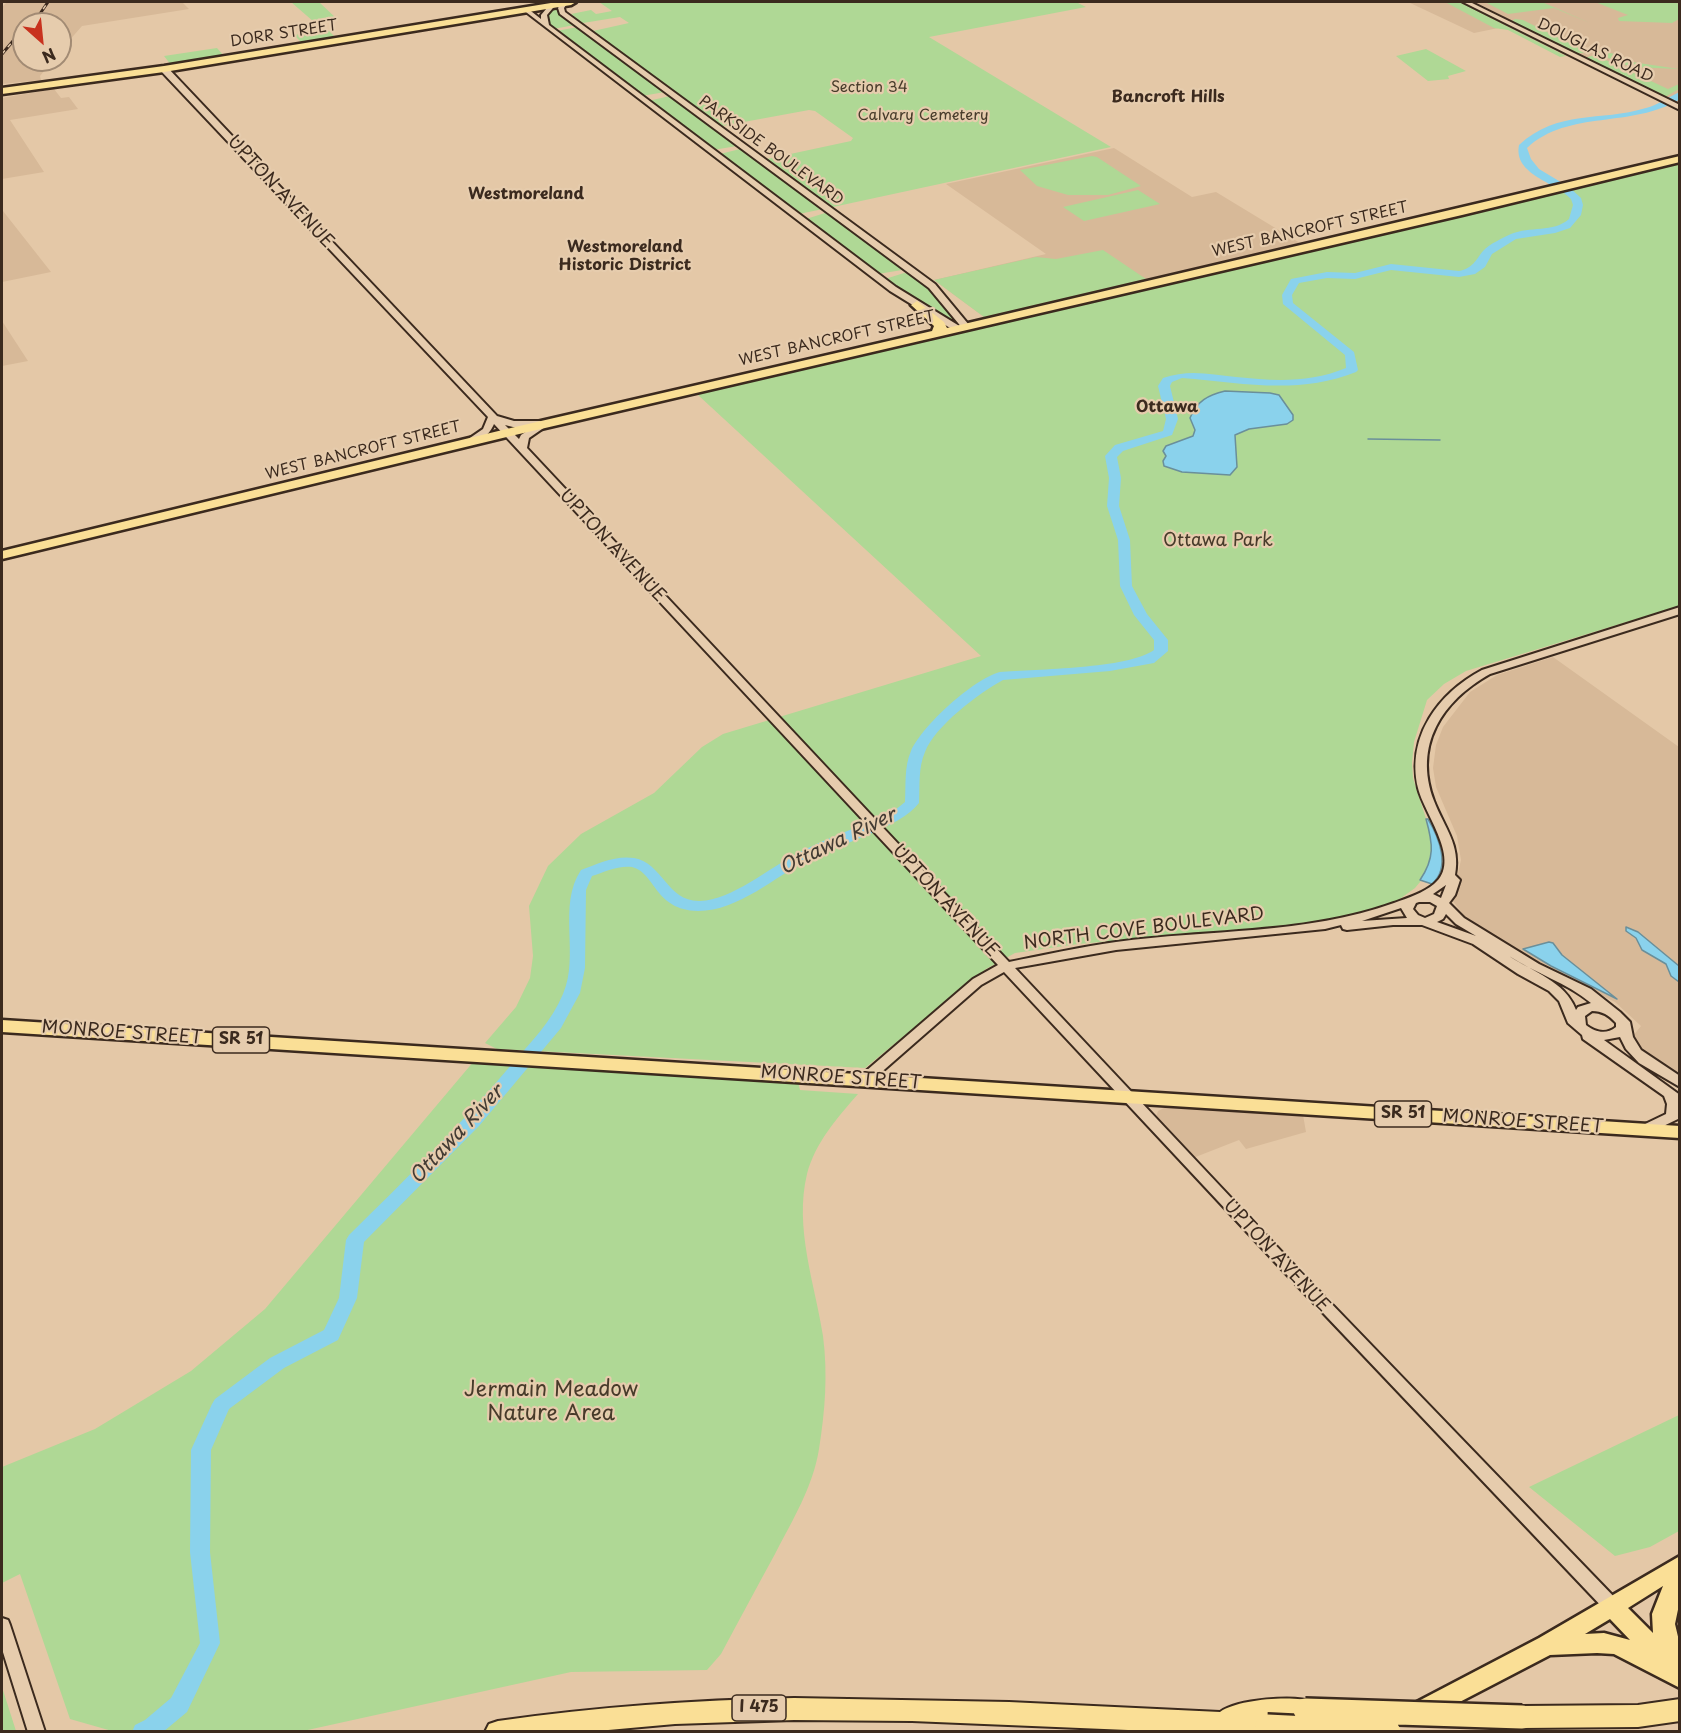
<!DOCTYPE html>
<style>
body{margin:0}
#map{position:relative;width:1681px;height:1733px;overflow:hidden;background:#e4c8a7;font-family:"Playpen Sans",sans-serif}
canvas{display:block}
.frame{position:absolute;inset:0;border:3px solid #3b2a1e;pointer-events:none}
.north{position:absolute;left:12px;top:12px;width:60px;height:60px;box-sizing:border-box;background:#e6ccad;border:2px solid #a28b74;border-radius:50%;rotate:153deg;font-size:16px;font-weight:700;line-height:24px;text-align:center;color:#3b2a1e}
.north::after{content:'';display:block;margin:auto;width:21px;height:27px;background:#c8321e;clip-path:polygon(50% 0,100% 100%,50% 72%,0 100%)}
</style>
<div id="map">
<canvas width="1681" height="1733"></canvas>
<div class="frame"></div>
<div class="north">N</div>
</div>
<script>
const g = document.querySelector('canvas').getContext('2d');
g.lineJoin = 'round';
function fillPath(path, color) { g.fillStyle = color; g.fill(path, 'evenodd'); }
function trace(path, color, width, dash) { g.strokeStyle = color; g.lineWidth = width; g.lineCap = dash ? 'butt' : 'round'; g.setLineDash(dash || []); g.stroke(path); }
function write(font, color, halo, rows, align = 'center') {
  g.font = font + ' "Playpen Sans",sans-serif'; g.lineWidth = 4.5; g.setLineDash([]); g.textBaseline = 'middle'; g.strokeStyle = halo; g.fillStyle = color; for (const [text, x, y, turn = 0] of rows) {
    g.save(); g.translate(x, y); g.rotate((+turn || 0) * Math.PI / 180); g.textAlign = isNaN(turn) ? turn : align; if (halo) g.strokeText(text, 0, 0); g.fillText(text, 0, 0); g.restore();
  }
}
fillPath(new Path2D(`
 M 7,2 L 182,2 L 189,9 L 82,26 L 60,51 L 60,24 L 24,24 L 24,60 L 53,60 L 40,76 L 41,80 L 2,84 L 2,7 Z
 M 1408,2 L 1679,2 L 1679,104 L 1518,24 L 1474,33 Z
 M 54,89 L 61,98 L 69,97 L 78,109 L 10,120 L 44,172 L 2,179 L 2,98 Z
 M 1114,148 L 1192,197 L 1216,192 L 1300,243 L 984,317 L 934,280 L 1046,254 L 946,184 Z
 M 2,211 L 3,211 L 51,272 L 2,282 Z
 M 2,321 L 28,361 L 2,366 Z
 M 1553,657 L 1679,747 L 1679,1077 L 1640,1051 L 1633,1036 L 1641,1026 L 1615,1002 L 1538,964 L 1466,918 L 1452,900 L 1461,860 L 1457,836 L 1436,787 L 1433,768 L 1436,745 L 1443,727 L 1470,692 L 1497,675 Z
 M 1166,1107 L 1303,1115 L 1306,1132 L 1246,1149 L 1239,1140 L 1193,1158 L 1156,1117 L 1158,1111 Z`), '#d7b998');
fillPath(new Path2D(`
 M 291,2 L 319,2 L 337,19 L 314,22 Z
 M 599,2 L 1076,2 L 1086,7 L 929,37 L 1111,147 L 833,207 L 767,159 L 851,141 L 853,138 L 815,111 L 809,110 L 722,126 L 593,31 L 629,23 L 620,17 L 583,23 L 571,14 L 591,10 L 596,14 L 612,11 Z
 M 1445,2 L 1459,2 L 1566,56 L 1560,57 L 1508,30 L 1494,28 Z
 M 1485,2 L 1542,2 L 1590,23 L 1554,8 L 1508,14 Z
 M 1595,2 L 1674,2 L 1679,4 L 1679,19 L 1672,23 L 1619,21 L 1618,18 L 1628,15 Z
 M 553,7 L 557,7 L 558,12 L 575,25 L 553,29 L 546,18 Z
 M 1515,19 L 1523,20 L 1587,52 L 1576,54 L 1512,21 Z
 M 578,27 L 665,92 L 642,96 L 556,31 Z
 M 328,30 L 336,38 L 302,43 L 294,35 Z
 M 217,48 L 224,56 L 171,65 L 164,56 Z
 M 1426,49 L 1466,71 L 1448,76 L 1449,79 L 1428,81 L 1396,56 Z
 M 1598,51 L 1621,55 L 1632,62 L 1679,69 L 1631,67 L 1598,54 Z
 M 1595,55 L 1668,89 L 1679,84 L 1679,89 L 1665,97 L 1584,58 Z
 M 670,96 L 737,145 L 737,146 L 713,150 L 648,101 Z
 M 740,149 L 743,150 L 823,209 L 799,214 L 720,154 Z
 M 1092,156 L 1097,157 L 1141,186 L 1108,195 L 1068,195 L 1037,186 L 1020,170 Z
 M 1679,163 L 1679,606 L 1466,671 L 1444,684 L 1427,700 L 1414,742 L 1412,763 L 1413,778 L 1435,847 L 1425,876 L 1415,888 L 1397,901 L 1369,912 L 1302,924 L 1078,944 L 1015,953 L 986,969 L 865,1068 L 497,1049 L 485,1043 L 516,1007 L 530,978 L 533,956 L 529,906 L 548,866 L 581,834 L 654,793 L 702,747 L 723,734 L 981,656 L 698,395 L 699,393 L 979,329 Z
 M 1138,190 L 1160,204 L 1084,221 L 1063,207 Z
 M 825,213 L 830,214 L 902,268 L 902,270 L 878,274 L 806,219 Z
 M 1103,250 L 1146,279 L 984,317 L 934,280 L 1036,257 L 1056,259 Z
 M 904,273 C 923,274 948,308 957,323 L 885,279 Z
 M 474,1061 L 798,1082 L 800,1090 L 858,1094 C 837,1118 815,1143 807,1174 C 794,1228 815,1284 823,1336 C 828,1374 825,1412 819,1449 C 813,1487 792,1521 775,1554 C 757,1587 739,1620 721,1654 L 707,1670 L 571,1672 L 303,1731 L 112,1731 L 70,1719 L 20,1574 L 2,1583 L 2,1467 L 95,1429 L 191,1371 L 265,1309 Z
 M 1679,1415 L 1679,1531 L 1650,1547 L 1615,1556 L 1529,1487 Z
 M 2,1687 L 16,1731 L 2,1731 Z`), '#afd895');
const water = new Path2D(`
 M 1225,391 L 1270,393 L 1279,395 L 1293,415 L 1293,420 L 1287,424 L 1249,429 L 1235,435 L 1237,467 L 1230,475 L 1182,472 L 1164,466 L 1163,461 L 1166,456 L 1163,451 L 1166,446 L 1193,436 L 1195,430 L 1190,418 C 1197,401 1208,395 1225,391 Z
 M 1426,819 L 1428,819 C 1439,837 1451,868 1432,884 L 1420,880 C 1435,858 1433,844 1426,819 Z
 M 1626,927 L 1638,932 L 1679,966 L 1679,982 L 1671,976 L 1666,964 L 1642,950 L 1636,938 L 1626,931 Z
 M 1549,942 L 1553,943 L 1562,955 L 1617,999 L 1551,966 L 1523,949 Z`);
fillPath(water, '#8ad2ec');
trace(water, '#6a8f9a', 1.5);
trace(new Path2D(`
 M 1368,439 L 1440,440`), '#6a8f9a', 1.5);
fillPath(new Path2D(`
 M 1680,92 L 1680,99 C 1632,129 1569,109 1527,148 L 1531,159 L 1539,169 L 1569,187 L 1581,198 L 1583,205 L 1581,215 L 1570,228 L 1555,233 L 1516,239 L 1492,254 L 1485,267 L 1475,274 L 1459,277 L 1391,270 L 1355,279 L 1327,278 L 1299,283 L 1292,295 L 1293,303 L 1354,352 L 1358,370 L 1356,372 C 1299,395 1242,383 1182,378 L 1172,382 L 1170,386 L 1178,419 L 1172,435 L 1123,451 L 1117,457 L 1121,478 L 1119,506 L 1130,540 L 1132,586 L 1147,614 L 1168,640 L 1168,651 L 1154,663 L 1110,671 L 1003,680 C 979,693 935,726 925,752 C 918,768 920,786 919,803 C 900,828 839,844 810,859 C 775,876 739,911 698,911 C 654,910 656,873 632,867 C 619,865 604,872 592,876 L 586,890 L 585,968 L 580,993 L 561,1028 L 479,1126 L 364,1242 L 357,1298 L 338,1340 L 284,1368 L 229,1409 L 211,1450 L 210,1552 L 220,1643 L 187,1712 L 163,1732 L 132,1732 L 135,1725 L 145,1720 L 171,1698 L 200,1643 L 190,1552 L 191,1450 L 212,1404 L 215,1399 L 270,1358 L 324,1330 L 339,1298 L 346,1240 L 349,1235 C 405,1180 461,1125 512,1064 C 531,1042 552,1021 563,994 C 580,955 557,906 581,870 C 597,864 616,855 634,858 C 663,863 667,902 700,901 C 732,900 769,868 798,853 C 829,837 862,826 894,811 L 905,802 C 906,785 904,767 911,751 C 922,726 973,679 1000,672 C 1036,669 1128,669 1154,650 L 1154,640 L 1134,615 L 1120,586 L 1118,540 L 1107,506 L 1109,478 L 1105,456 L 1115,445 L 1163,431 L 1166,419 L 1158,386 L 1163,378 C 1188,369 1210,374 1236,377 C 1274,381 1310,383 1346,368 L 1345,355 L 1283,304 L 1282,295 L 1291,279 L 1327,272 L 1355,273 L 1391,264 L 1459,271 C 1473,268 1475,261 1483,251 C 1489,244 1503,238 1511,234 C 1530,226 1553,233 1569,219 L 1573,205 L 1571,199 C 1556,182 1513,175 1519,145 C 1558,109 1600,122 1646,108 C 1658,105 1668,97 1680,92 Z`), '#8ad2ec');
const minor = new Path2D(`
 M 552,2 L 558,2 L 547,15 L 549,25 L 896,287 L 961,327 L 961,331 L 955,331 L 890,291 L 522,9 L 527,8 L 541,19 L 541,15 Z
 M 562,2 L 568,2 L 564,8 L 565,12 L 935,284 L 969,325 L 969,329 L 963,329 L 929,288 L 560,14 L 558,8 Z
 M 1463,2 L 1470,2 L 1680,105 L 1680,110 Z
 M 161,67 L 167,67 L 497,416 L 514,421 L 540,421 L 545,423 L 545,427 L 529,438 L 527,448 L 1009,962 C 1044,955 1080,947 1116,942 C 1208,929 1306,935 1394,903 C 1408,898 1423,893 1434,884 C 1463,861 1424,814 1418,788 C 1406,736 1439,693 1482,670 L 1680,607 L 1680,614 L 1490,674 C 1442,701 1413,745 1434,801 C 1444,827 1461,845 1455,875 L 1460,880 L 1455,895 L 1449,903 L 1464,918 L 1539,964 L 1591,989 L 1620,1012 L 1630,1022 L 1633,1037 L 1641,1050 L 1680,1076 L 1680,1087 L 1639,1063 L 1626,1049 L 1620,1037 L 1604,1040 L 1680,1095 L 1680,1116 L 1678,1119 L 1651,1132 L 1641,1132 L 1639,1129 L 1641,1126 L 1666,1114 L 1667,1104 L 1664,1096 L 1583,1039 L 1582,1035 L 1568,1023 L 1559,1001 L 1549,991 L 1518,974 L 1473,944 L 1422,925 L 1393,925 L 1347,930 L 1343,929 L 1341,925 L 1325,929 L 1116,950 L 1015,968 L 1298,1269 L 1618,1601 L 1620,1606 L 1618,1611 L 1612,1613 L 1606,1611 L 1288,1276 L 1004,972 L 981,985 L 869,1083 L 859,1083 L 857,1080 L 859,1077 L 973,979 L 998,965 L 494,424 C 490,434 478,445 467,444 L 467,440 L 483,429 L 488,417 L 161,71 ZM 505,425 L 513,427 L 533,427 L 521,435 L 519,439 ZM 1446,885 L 1441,898 L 1433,894 ZM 1419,902 L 1430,902 L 1437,906 L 1434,914 L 1425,918 L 1418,915 L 1413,909 L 1416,903 ZM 1401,908 L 1407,918 L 1362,921 ZM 1446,914 L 1456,924 L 1476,936 L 1437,922 L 1443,919 ZM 1509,956 C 1535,973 1567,983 1591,1003 L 1578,1007 L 1576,1010 C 1565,981 1533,972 1509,956 ZM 1592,1011 C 1602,1011 1609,1015 1616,1023 L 1616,1027 C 1606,1035 1595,1032 1586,1025 L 1585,1016 Z
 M 2,1618 L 8,1620 L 10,1625 L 45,1732 L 28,1732 L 2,1649 Z`);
const major = new Path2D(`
 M 557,2 L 576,2 L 571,5 L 164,72 L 2,94 L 2,88 L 164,66 Z
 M 1680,156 L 1680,162 L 1462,215 L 515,435 L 2,559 L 2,551 L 515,427 L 932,331 L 934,326 L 911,305 L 917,301 L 944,322 L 947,328 Z
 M 2,1020 L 1680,1126 L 1680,1138 L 2,1032 Z
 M 1680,1556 L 1680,1600 L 1675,1624 L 1680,1645 L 1680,1688 L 1614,1654 L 1597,1653 L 1550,1655 L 1427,1719 L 1419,1722 L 1411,1719 L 1407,1712 L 1411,1705 L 1539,1638 ZM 1663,1586 L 1652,1614 L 1653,1633 L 1628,1608 ZM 1610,1619 L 1630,1640 L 1604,1633 L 1585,1634 Z`);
const highway = new Path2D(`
 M 794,1698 L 1009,1702 L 1220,1712 C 1238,1699 1294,1695 1314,1702 L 1318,1710 L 1314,1718 L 1305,1721 L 1278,1721 L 1280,1726 L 1277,1732 L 1176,1732 L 912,1721 L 794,1720 L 675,1724 L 586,1732 L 485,1732 L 489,1724 L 498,1721 C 596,1707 694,1700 794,1698 Z
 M 1680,1699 L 1680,1721 L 1638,1727 L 1522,1728 L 1513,1725 L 1509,1717 L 1513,1709 L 1522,1706 L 1638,1705 Z`);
trace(minor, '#3b2a1e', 4);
trace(major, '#3b2a1e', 5);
trace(highway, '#3b2a1e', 4);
fillPath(minor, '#e6ccad');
fillPath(major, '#fadf96');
fillPath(highway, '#fadf96');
const rail = new Path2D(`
 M 33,24 L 48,2
 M 2,54 L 24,28`);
trace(rail, '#3b2a1e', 3);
trace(rail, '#e6ccad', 1.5, [4.5]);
const highwayBridge = new Path2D(`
 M 1305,1710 L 1522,1717
 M 1267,1726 L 1389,1732`);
trace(highwayBridge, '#3b2a1e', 28, []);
trace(highwayBridge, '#fadf96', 23);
write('15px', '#3b2a1e', '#e6ccad', [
 ["DORR STREET",284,34,-9],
 ["DOUGLAS ROAD",1595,51,26],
 ["PARKSIDE BOULEVARD",771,151,36],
 ["WEST BANCROFT STREET",1310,230,-13],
 ["WEST BANCROFT STREET",837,339,-13],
 ["WEST BANCROFT STREET",363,451,-14]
]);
write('15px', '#473b2a', '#e6ccad', [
 ["Section 34",869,88],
 ["Calvary Cemetery",923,116]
]);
write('bold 16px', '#3b2a1e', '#e6ccad', [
 ["Bancroft Hills",1168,98],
 ["Westmoreland",526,195],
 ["Westmoreland",625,248],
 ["Historic District",625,266],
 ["Ottawa",1167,408]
]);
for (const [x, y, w] of [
 [241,1040,57],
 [1403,1114,57],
 [759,1708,54]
]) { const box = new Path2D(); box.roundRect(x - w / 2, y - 13, w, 26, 4.5); g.fillStyle = '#e6ccad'; g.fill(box); trace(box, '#3b2a1e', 1.5); }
write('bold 16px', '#3b2a1e', null, [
 ["SR 51",241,1040],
 ["SR 51",1403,1114],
 ["I 475",759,1708]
]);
write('18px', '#3b2a1e', '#e6ccad', [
 ["UPTON AVENUE",280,192,47],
 ["UPTON AVENUE",612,546,47],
 ["UPTON AVENUE",945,901,47],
 ["NORTH COVE BOULEVARD",1144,929,-7],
 ["MONROE STREET",122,1033,4],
 ["MONROE STREET",841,1078,4],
 ["MONROE STREET",1523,1122,4],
 ["UPTON AVENUE",1276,1256,47]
]);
write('18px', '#473b2a', '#e6ccad', [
 ["Ottawa Park",1218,541]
]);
write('italic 20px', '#433b33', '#e6ccad', [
 ["Ottawa River",838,842,-26],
 ["Ottawa River",457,1135,-47]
]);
write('21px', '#473b2a', '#e6ccad', [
 ["Jermain Meadow",551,1390],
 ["Nature Area",551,1414]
]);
</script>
